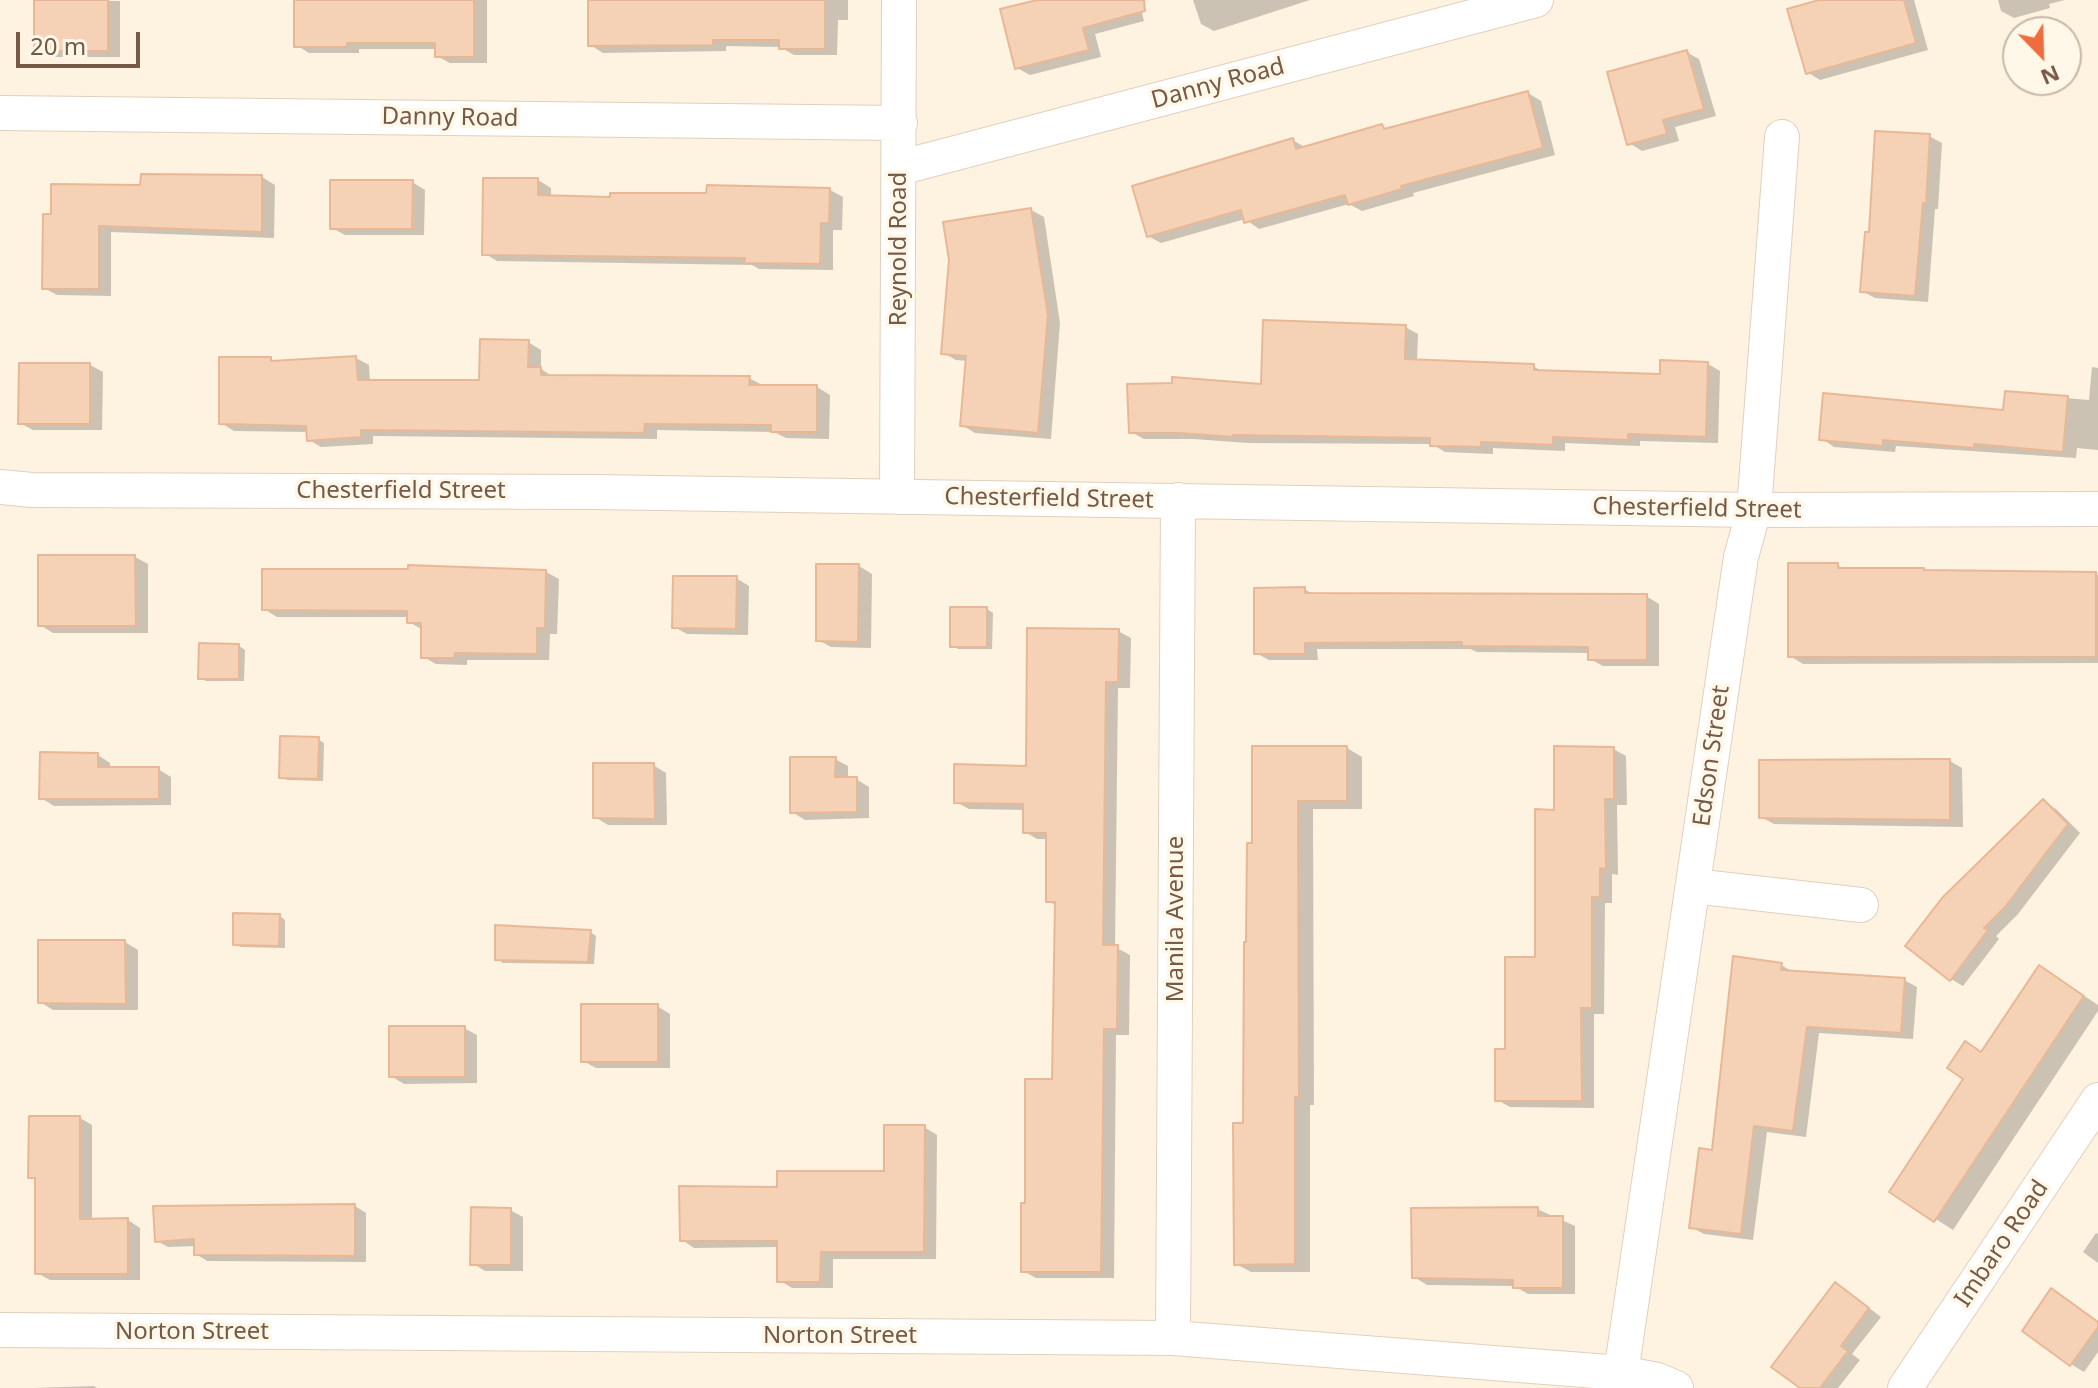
<!DOCTYPE html>
<style>
body{margin:0}
#map{position:relative;width:2098px;height:1388px;overflow:hidden;background:#fef3e0;font-family:"Noto Sans",sans-serif}
canvas{display:block}
.north{position:absolute;left:2002px;top:16px;width:80px;height:80px;box-sizing:border-box;background:#fff7e8;border:2px solid #c8b8a7;border-radius:50%;rotate:157deg;font-size:22px;font-weight:700;line-height:32px;text-align:center;color:#765946}
.north::after{content:'';display:block;margin:auto;width:28px;height:36px;background:#f06b3d;clip-path:polygon(50% 0,100% 100%,50% 72%,0 100%)}
.scale{position:absolute;left:16px;top:32px;width:124px;height:36px;box-sizing:border-box;border:4px solid #765946;border-top:0;padding-left:10px;font-size:24px;line-height:28px;white-space:nowrap;color:#765946;-webkit-text-stroke:6px #fff7e8;paint-order:stroke}
</style>
<div id="map">
<canvas width="2098" height="1388"></canvas>
<div class="north">N</div>
<div class="scale">20 m</div>
</div>
<script>
const g = document.querySelector('canvas').getContext('2d');
g.lineJoin = 'round';
function fillPath(path, color) { g.fillStyle = color; g.fill(path, 'evenodd'); }
function trace(path, color, width, dash) { g.strokeStyle = color; g.lineWidth = width; g.lineCap = dash ? 'butt' : 'round'; g.setLineDash(dash || []); g.stroke(path); }
function write(font, color, halo, rows, align = 'center') {
  g.font = font + ' "Noto Sans",sans-serif'; g.lineWidth = 7; g.setLineDash([]); g.textBaseline = 'middle'; g.strokeStyle = halo; g.fillStyle = color; for (const [text, x, y, turn = 0] of rows) {
    g.save(); g.translate(x, y); g.rotate((+turn || 0) * Math.PI / 180); g.textAlign = isNaN(turn) ? turn : align; if (halo) g.strokeText(text, 0, 0); g.fillText(text, 0, 0); g.restore();
  }
}
fillPath(new Path2D(`
 M 36,0 L 120,1 L 120,57 L 49,57 L 36,50 Z
 M 296,0 L 487,0 L 487,63 L 450,63 L 437,56 L 437,49 L 359,49 L 359,53 L 309,53 L 296,45 Z
 M 590,0 L 848,0 L 848,20 L 838,20 L 837,55 L 794,55 L 780,47 L 726,46 L 726,51 L 603,53 L 590,45 Z
 M 1045,0 L 1139,0 L 1144,21 L 1095,34 L 1101,57 L 1030,75 L 1017,68 Z
 M 1193,0 L 1310,0 L 1214,31 L 1201,24 Z
 M 1827,0 L 1914,0 L 1928,50 L 1820,80 L 1807,72 Z
 M 1998,0 L 2065,0 L 2049,4 L 2050,8 L 2014,18 L 2001,11 Z
 M 1686,52 L 1699,59 L 1716,116 L 1675,127 L 1679,141 L 1642,151 L 1629,143 Z
 M 1528,93 L 1541,101 L 1555,155 L 1413,193 L 1414,196 L 1362,211 L 1349,204 L 1259,229 L 1245,219 L 1161,243 L 1148,236 L 1292,140 L 1305,147 L 1382,126 L 1389,130 Z
 M 1929,136 L 1942,143 L 1938,209 L 1935,209 L 1928,302 L 1875,298 L 1862,291 L 1871,234 Z
 M 262,177 L 275,185 L 274,238 L 111,232 L 111,296 L 57,295 L 44,288 L 53,216 L 142,187 Z
 M 538,180 L 551,188 L 551,197 L 612,199 L 830,190 L 843,197 L 842,230 L 833,230 L 833,270 L 759,269 L 752,265 L 497,261 L 484,253 Z
 M 412,182 L 425,190 L 424,235 L 345,235 L 332,228 Z
 M 1031,210 L 1044,217 L 1060,323 L 1051,439 L 975,433 L 962,425 L 968,361 L 956,360 L 943,353 Z
 M 1405,327 L 1418,334 L 1417,362 L 1533,366 L 1545,373 L 1662,376 L 1708,364 L 1720,371 L 1718,443 L 1640,441 L 1640,446 L 1565,443 L 1565,451 L 1493,448 L 1493,454 L 1445,452 L 1432,444 L 1248,443 L 1193,439 L 1144,439 L 1131,432 L 1263,386 Z
 M 528,342 L 541,350 L 541,369 L 554,377 L 749,378 L 762,385 L 817,387 L 830,395 L 829,439 L 786,438 L 774,432 L 657,430 L 657,439 L 373,436 L 373,444 L 321,447 L 309,440 L 308,432 L 234,431 L 221,423 L 270,359 L 277,363 L 356,358 L 369,365 L 370,382 L 481,382 Z
 M 90,365 L 103,372 L 102,430 L 33,430 L 20,423 Z
 M 2092,367 L 2098,368 L 2098,450 L 2077,448 L 2076,458 L 1896,446 L 1895,452 L 1834,447 L 1822,439 L 2005,412 L 2006,393 L 2089,400 Z
 M 135,557 L 148,564 L 148,633 L 53,633 L 40,625 Z
 M 1837,565 L 1846,570 L 2095,574 L 2098,575 L 2098,663 L 1803,664 L 1790,656 Z
 M 859,566 L 872,574 L 871,648 L 831,647 L 818,640 Z
 M 546,572 L 559,579 L 557,634 L 550,634 L 549,660 L 467,660 L 467,665 L 436,664 L 423,657 L 423,630 L 409,622 L 409,617 L 277,617 L 264,609 Z
 M 736,578 L 749,586 L 748,635 L 687,634 L 674,627 Z
 M 1304,589 L 1315,595 L 1646,596 L 1659,604 L 1659,666 L 1603,666 L 1590,659 L 1590,653 L 1477,652 L 1470,649 L 1317,649 L 1318,660 L 1269,660 L 1256,653 Z
 M 987,609 L 993,613 L 992,649 L 958,649 L 952,645 Z
 M 1118,631 L 1131,638 L 1130,688 L 1118,688 L 1115,947 L 1130,955 L 1129,1035 L 1116,1035 L 1114,1278 L 1036,1278 L 1023,1271 L 1027,1205 L 1054,1081 L 1057,906 L 1048,901 L 1048,839 L 1037,839 L 1025,832 L 1025,810 L 969,809 L 956,802 L 1028,768 Z
 M 239,646 L 245,650 L 244,681 L 206,681 L 200,678 Z
 M 318,739 L 324,743 L 323,781 L 287,780 L 281,777 Z
 M 1347,748 L 1362,757 L 1362,809 L 1313,809 L 1314,1105 L 1310,1105 L 1310,1272 L 1251,1272 L 1236,1264 L 1245,1125 L 1254,845 Z
 M 1613,749 L 1626,756 L 1627,805 L 1617,805 L 1618,875 L 1612,874 L 1612,903 L 1605,903 L 1604,1014 L 1594,1014 L 1594,1108 L 1510,1107 L 1497,1100 L 1507,1051 L 1537,959 L 1556,813 Z
 M 98,755 L 110,763 L 110,769 L 158,769 L 171,777 L 171,805 L 54,806 L 41,798 Z
 M 835,759 L 848,766 L 848,779 L 856,779 L 869,787 L 869,818 L 805,820 L 792,812 Z
 M 1950,761 L 1962,768 L 1963,827 L 1774,824 L 1761,817 Z
 M 653,765 L 666,773 L 667,825 L 608,825 L 595,817 Z
 M 2043,802 L 2056,809 L 2080,833 L 2018,914 L 1996,936 L 1999,939 L 1963,986 L 1951,979 Z
 M 280,916 L 285,920 L 285,948 L 241,947 L 235,944 Z
 M 590,932 L 596,936 L 594,964 L 503,963 L 497,959 Z
 M 125,942 L 138,950 L 138,1010 L 53,1010 L 40,1002 Z
 M 1781,965 L 1795,973 L 1904,980 L 1917,987 L 1913,1039 L 1819,1033 L 1806,1137 L 1767,1132 L 1753,1240 L 1704,1234 L 1691,1227 L 1714,1152 Z
 M 2057,978 L 2098,1005 L 2098,1011 L 1953,1230 L 1892,1191 L 1982,1054 Z
 M 657,1006 L 670,1014 L 670,1068 L 596,1068 L 583,1061 Z
 M 464,1028 L 477,1035 L 477,1083 L 404,1084 L 391,1076 Z
 M 80,1118 L 92,1125 L 92,1221 L 128,1220 L 140,1228 L 140,1280 L 50,1280 L 37,1273 L 37,1181 L 30,1177 Z
 M 924,1127 L 937,1135 L 936,1259 L 833,1259 L 833,1288 L 792,1288 L 779,1280 L 779,1247 L 694,1248 L 682,1240 L 886,1173 Z
 M 355,1206 L 366,1213 L 366,1262 L 207,1261 L 196,1254 L 196,1246 L 168,1247 L 157,1241 Z
 M 1537,1209 L 1575,1226 L 1575,1294 L 1528,1294 L 1514,1286 L 1427,1285 L 1414,1277 Z
 M 510,1210 L 523,1217 L 523,1271 L 485,1271 L 472,1263 Z
 M 2096,1233 L 2098,1234 L 2098,1263 L 2083,1252 Z
 M 1848,1292 L 1881,1317 L 1852,1354 L 1860,1360 L 1838,1388 L 1803,1388 Z
 M 2098,1322 L 2098,1352 L 2084,1372 L 2071,1364 Z
 M 94,1386 L 97,1388 L 33,1388 Z`), '#0003');
const building = new Path2D(`
 M 34,0 L 108,0 L 108,51 L 34,51 Z
 M 294,0 L 474,0 L 474,57 L 435,57 L 435,43 L 347,43 L 347,47 L 294,47 Z
 M 588,0 L 825,0 L 825,49 L 779,49 L 779,40 L 713,40 L 713,45 L 588,46 Z
 M 1037,0 L 1144,0 L 1145,11 L 1083,28 L 1089,50 L 1015,69 L 1000,9 Z
 M 1819,0 L 1904,0 L 1916,43 L 1806,74 L 1787,9 Z
 M 1687,50 L 1704,109 L 1663,120 L 1667,134 L 1627,145 L 1607,72 Z
 M 1528,91 L 1543,148 L 1401,186 L 1402,189 L 1348,205 L 1345,195 L 1244,223 L 1241,210 L 1147,237 L 1132,186 L 1293,138 L 1296,149 L 1382,124 L 1384,129 Z
 M 1875,131 L 1930,134 L 1926,203 L 1923,203 L 1915,296 L 1860,292 L 1865,232 L 1869,232 Z
 M 141,174 L 262,175 L 262,232 L 99,226 L 99,289 L 42,289 L 43,214 L 51,214 L 51,184 L 140,185 Z
 M 483,178 L 538,178 L 538,195 L 610,197 L 610,193 L 706,193 L 707,185 L 830,188 L 829,223 L 821,223 L 820,264 L 744,263 L 745,258 L 482,255 Z
 M 330,180 L 413,180 L 412,229 L 330,229 Z
 M 1031,208 L 1048,315 L 1038,433 L 960,426 L 966,356 L 941,354 L 949,260 L 943,222 Z
 M 1263,320 L 1406,325 L 1405,359 L 1534,364 L 1534,370 L 1660,374 L 1660,360 L 1708,362 L 1706,437 L 1628,434 L 1628,440 L 1553,437 L 1553,445 L 1481,442 L 1481,447 L 1430,446 L 1430,438 L 1233,435 L 1233,437 L 1179,433 L 1129,433 L 1127,384 L 1172,383 L 1172,377 L 1261,384 Z
 M 480,339 L 529,340 L 528,367 L 541,367 L 541,375 L 750,376 L 749,385 L 817,385 L 817,432 L 771,432 L 771,425 L 645,424 L 644,433 L 361,430 L 361,437 L 307,441 L 306,426 L 219,424 L 219,357 L 271,357 L 271,361 L 356,356 L 358,380 L 479,380 Z
 M 19,363 L 90,363 L 90,424 L 18,424 Z
 M 2005,391 L 2068,396 L 2063,452 L 1974,444 L 1974,448 L 1883,440 L 1883,446 L 1819,440 L 1823,393 L 2003,410 Z
 M 38,555 L 135,555 L 136,626 L 38,626 Z
 M 1788,563 L 1838,563 L 1838,568 L 1924,568 L 1924,570 L 2096,572 L 2096,657 L 1788,657 Z
 M 816,564 L 859,564 L 858,642 L 816,641 Z
 M 408,565 L 546,570 L 545,628 L 537,628 L 537,654 L 455,653 L 454,658 L 421,658 L 421,623 L 407,623 L 407,611 L 262,610 L 262,569 L 408,569 Z
 M 673,576 L 737,576 L 736,629 L 672,628 Z
 M 1305,587 L 1305,593 L 1647,594 L 1647,660 L 1588,660 L 1588,647 L 1462,646 L 1462,642 L 1305,643 L 1305,654 L 1254,654 L 1254,588 Z
 M 950,607 L 987,607 L 987,647 L 950,647 Z
 M 1027,628 L 1119,629 L 1118,682 L 1106,682 L 1103,945 L 1118,945 L 1117,1029 L 1104,1029 L 1101,1272 L 1021,1272 L 1021,1203 L 1025,1203 L 1025,1079 L 1052,1079 L 1055,902 L 1046,902 L 1046,833 L 1023,833 L 1023,804 L 954,803 L 954,764 L 1026,766 Z
 M 199,643 L 239,644 L 239,679 L 198,679 Z
 M 280,736 L 319,737 L 318,779 L 279,778 Z
 M 1252,746 L 1347,746 L 1347,801 L 1298,801 L 1299,1097 L 1295,1097 L 1295,1264 L 1234,1265 L 1233,1123 L 1243,1123 L 1244,942 L 1246,942 L 1247,843 L 1252,843 Z
 M 1554,746 L 1614,747 L 1614,799 L 1605,799 L 1606,869 L 1600,868 L 1600,897 L 1592,897 L 1592,1008 L 1581,1008 L 1582,1101 L 1495,1101 L 1495,1049 L 1505,1049 L 1505,957 L 1535,957 L 1535,809 L 1554,810 Z
 M 40,752 L 98,753 L 98,767 L 159,767 L 159,799 L 39,799 Z
 M 790,757 L 836,757 L 835,777 L 857,777 L 857,812 L 790,813 Z
 M 1924,759 L 1950,759 L 1950,820 L 1759,818 L 1759,760 Z
 M 593,763 L 654,763 L 655,819 L 593,818 Z
 M 2043,799 L 2068,824 L 2005,907 L 1984,928 L 1988,930 L 1950,981 L 1905,946 L 1942,898 Z
 M 233,913 L 280,914 L 279,946 L 233,945 Z
 M 495,925 L 591,930 L 588,962 L 495,960 Z
 M 38,940 L 125,940 L 126,1004 L 38,1003 Z
 M 1733,956 L 1782,963 L 1781,970 L 1905,978 L 1901,1033 L 1807,1027 L 1793,1131 L 1754,1126 L 1741,1234 L 1689,1228 L 1699,1148 L 1712,1150 Z
 M 2039,965 L 2084,996 L 1934,1222 L 1889,1192 L 1963,1079 L 1947,1068 L 1965,1041 L 1981,1052 Z
 M 581,1004 L 658,1004 L 658,1062 L 581,1062 Z
 M 389,1026 L 465,1026 L 465,1077 L 389,1077 Z
 M 29,1116 L 80,1116 L 80,1219 L 128,1218 L 128,1274 L 35,1274 L 35,1178 L 28,1178 Z
 M 884,1125 L 925,1125 L 924,1252 L 821,1252 L 820,1282 L 777,1282 L 777,1241 L 680,1241 L 679,1186 L 777,1187 L 777,1171 L 884,1171 Z
 M 355,1204 L 355,1256 L 194,1255 L 194,1239 L 155,1242 L 153,1206 Z
 M 471,1207 L 511,1208 L 511,1265 L 470,1265 Z
 M 1538,1207 L 1538,1216 L 1563,1216 L 1563,1288 L 1513,1288 L 1513,1280 L 1412,1278 L 1411,1208 Z
 M 1835,1282 L 1869,1308 L 1841,1346 L 1848,1351 L 1820,1388 L 1800,1388 L 1771,1367 Z
 M 2051,1288 L 2098,1322 L 2098,1327 L 2070,1366 L 2022,1331 Z`);
fillPath(building, '#f5d1b6');
trace(building, '#e8b896', 2);
const street = new Path2D(`
 M 0,113 L 900,123
 M 899,168 L 1536,0
 M 0,487 L 32,490 L 594,492 L 1754,510 L 2098,509
 M 897,497 L 899,0
 M 1693,886 L 1861,905
 M 0,1330 L 1173,1338 L 1621,1373 L 1657,1380 L 1676,1388
 M 1173,1338 L 1178,500
 M 1621,1373 L 1741,557 L 1754,510 L 1782,137
 M 1905,1388 L 2098,1100`);
trace(street, '#e2cfbc', 36);
trace(street, '#fff', 34);
write('24px', '#765946', '#fff7e8', [
 ["Danny Road",1218,84,-15],
 ["Danny Road",450,118,1],
 ["Reynold Road",899,249,-90],
 ["Chesterfield Street",401,491],
 ["Chesterfield Street",1049,499,1],
 ["Chesterfield Street",1697,509,1],
 ["Edson Street",1712,756,-82],
 ["Manila Avenue",1176,919,-90],
 ["Imbaro Road",2002,1244,-56],
 ["Norton Street",192,1332],
 ["Norton Street",840,1336]
]);
</script>
